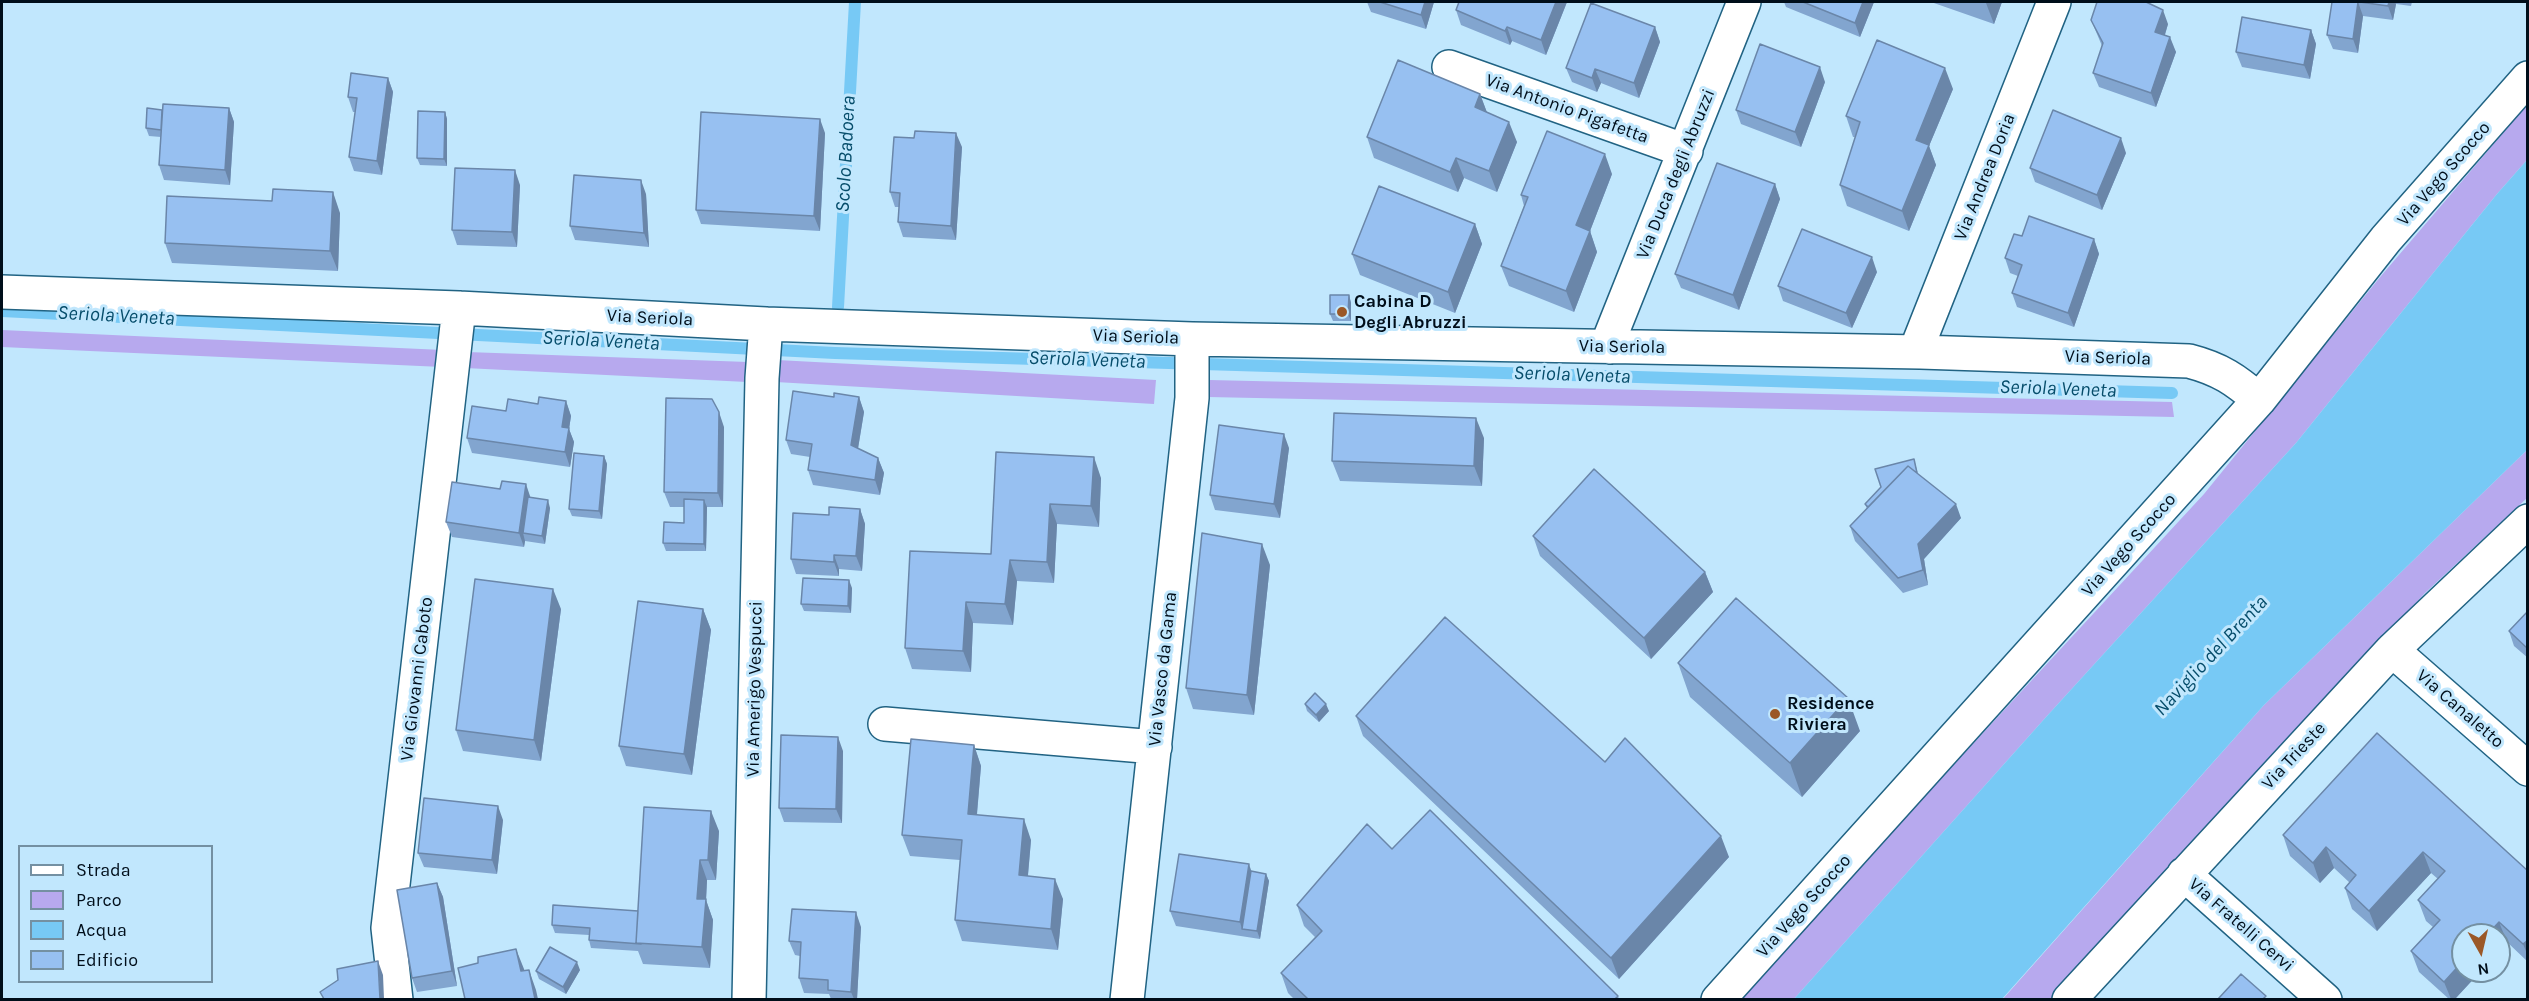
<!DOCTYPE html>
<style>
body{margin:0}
#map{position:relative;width:2529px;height:1001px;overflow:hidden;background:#c1e7fd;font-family:Karla,sans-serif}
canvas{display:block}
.frame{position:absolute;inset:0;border:3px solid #000e1a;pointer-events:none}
.legend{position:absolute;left:18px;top:845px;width:195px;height:138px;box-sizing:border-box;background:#c1e7fd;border:2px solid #7490a2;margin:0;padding:8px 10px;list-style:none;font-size:18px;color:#000e1a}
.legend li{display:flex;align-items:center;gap:12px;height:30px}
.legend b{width:30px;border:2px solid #7490a2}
.north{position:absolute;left:2451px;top:923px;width:60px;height:60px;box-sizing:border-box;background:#c1e7fd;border:2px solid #7490a2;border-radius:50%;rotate:172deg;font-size:16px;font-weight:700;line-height:24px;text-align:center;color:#000e1a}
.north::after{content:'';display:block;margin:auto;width:21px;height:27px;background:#9b5827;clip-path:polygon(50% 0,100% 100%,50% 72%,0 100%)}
</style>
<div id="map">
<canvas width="2529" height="1001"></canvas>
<div class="frame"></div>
<ul class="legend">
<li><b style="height:8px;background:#fff"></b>Strada</li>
<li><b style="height:16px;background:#b7a9ee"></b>Parco</li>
<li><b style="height:16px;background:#77c9f5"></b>Acqua</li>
<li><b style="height:16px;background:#97c0f1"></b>Edificio</li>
</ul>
<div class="north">N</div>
</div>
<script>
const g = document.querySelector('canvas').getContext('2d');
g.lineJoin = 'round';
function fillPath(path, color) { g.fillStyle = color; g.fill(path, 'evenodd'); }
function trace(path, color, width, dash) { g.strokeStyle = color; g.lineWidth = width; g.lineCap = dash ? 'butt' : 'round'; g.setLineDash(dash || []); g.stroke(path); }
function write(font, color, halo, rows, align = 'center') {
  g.font = font + ' Karla,sans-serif'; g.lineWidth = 6; g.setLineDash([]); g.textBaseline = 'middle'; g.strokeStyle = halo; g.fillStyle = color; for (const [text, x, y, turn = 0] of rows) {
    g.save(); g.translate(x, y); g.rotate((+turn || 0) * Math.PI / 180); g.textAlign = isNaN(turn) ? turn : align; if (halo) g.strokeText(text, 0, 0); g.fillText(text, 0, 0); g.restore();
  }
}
fillPath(new Path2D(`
 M 2527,105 L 2527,160 L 2497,194 L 2296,443 L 2047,716 L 1794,999 L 1736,1000 L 2204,494 L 2381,276 Z
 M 2,330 L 443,350 L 442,367 L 2,347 Z
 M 467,352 L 748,362 L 747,382 L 465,368 Z
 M 777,360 L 1156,380 L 1154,404 L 776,382 Z
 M 1209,380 L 2172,402 L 2174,417 L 1208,397 Z
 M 2527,450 L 2527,498 L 2425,593 L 2050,999 L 2002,1000 L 2264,705 Z`), '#b7a9ee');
fillPath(new Path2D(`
 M 2527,160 L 2527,450 L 2264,705 L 2002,999 L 1794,999 L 2047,716 L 2296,443 L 2497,194 Z`), '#77c9f5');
trace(new Path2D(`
 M 838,307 L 855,2
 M 2,311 L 835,353 L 2172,393`), '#77c9f5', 12);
const minor = new Path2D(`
 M 1449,67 L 1686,151
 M 2,292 L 459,308 L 766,324 L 1192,339 L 1920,352 L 2189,361 C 2220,369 2236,380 2259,400
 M 1610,347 L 1611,335 L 1744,2
 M 1920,352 L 1920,340 L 2054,2
 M 2392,650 L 2528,769
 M 885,724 L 1155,747
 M 2184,874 L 2325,1000
 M 396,1000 L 388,928 L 459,308
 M 749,1000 L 762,378 L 766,324
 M 1127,1000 L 1192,398 L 1192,339
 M 1718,1000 L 2259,400 L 2386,239 L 2528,78
 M 2069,1000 L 2392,650 L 2528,521`);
trace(minor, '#216383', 36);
trace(minor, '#fff', 33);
fillPath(new Path2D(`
 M 1367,2 L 1434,2 L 1426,29 L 1371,12 Z
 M 1459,2 L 1567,2 L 1546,55 L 1512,41 L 1510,45 L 1461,25 L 1456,10 Z
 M 1784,2 L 1874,2 L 1860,37 L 1786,7 Z
 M 1931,2 L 2002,2 L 1994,24 Z
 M 2332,2 L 2412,2 L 2411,6 L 2396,4 L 2393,20 L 2363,16 L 2358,53 L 2333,49 L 2327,35 Z
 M 2091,20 L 2168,24 L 2165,35 L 2176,52 L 2156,107 L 2099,87 L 2093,73 L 2102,46 L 2097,34 Z
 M 1655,27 L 1660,42 L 1639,98 L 1601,83 L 1597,92 L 1572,82 L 1566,68 Z
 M 2311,30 L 2316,44 L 2310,79 L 2242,67 L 2236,52 Z
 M 388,78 L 393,92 L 382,175 L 354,171 L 349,157 L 355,112 L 353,112 L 348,97 Z
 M 1825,82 L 1801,147 L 1741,124 L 1736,110 Z
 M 1953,89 L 1929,146 L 1936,165 L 1909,231 L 1847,206 L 1840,185 L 1855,137 L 1853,137 L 1846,116 Z
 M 1480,94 L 1487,113 L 1517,142 L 1497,192 L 1464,178 L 1458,192 L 1374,158 L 1367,137 Z
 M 229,108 L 234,122 L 230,185 L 164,180 L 159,165 L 161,137 L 149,136 L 146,128 L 162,110 Z
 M 445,112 L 447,119 L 447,166 L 420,165 L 417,158 Z
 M 825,133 L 820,231 L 701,224 L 696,210 Z
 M 962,147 L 956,240 L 903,237 L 898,222 L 899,207 L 895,207 L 890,192 Z
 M 2126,153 L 2102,210 L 2035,182 L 2030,168 Z
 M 1612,174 L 1590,231 L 1597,252 L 1574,312 L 1509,286 L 1501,266 L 1524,206 L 1521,195 Z
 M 1775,184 L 1780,199 L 1739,310 L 1681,288 L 1675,274 Z
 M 520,185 L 517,247 L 457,245 L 452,230 Z
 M 646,194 L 649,247 L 575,240 L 570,226 Z
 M 272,201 L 340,213 L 338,271 L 172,263 L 165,243 Z
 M 1475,224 L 1482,244 L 1455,313 L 1360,275 L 1352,254 Z
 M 2022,236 L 2094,239 L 2099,254 L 2074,327 L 2017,307 L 2012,293 L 2018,276 L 2010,273 L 2005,258 Z
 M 1877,272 L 1852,328 L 1783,301 L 1778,286 Z
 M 1349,295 L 1351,303 L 1351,321 L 1333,321 L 1330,314 Z
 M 859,397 L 864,412 L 858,449 L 878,458 L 884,473 L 880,495 L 813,485 L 808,470 L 810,457 L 791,454 L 786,440 Z
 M 566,401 L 571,416 L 569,429 L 574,442 L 570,467 L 472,453 L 467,438 L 506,411 L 538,404 Z
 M 724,427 L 723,507 L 707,507 L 706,551 L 666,551 L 663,543 L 684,523 L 684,507 L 670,507 L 664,492 Z
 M 1484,438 L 1482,486 L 1340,481 L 1332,461 Z
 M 1289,448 L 1280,518 L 1215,510 L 1210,495 Z
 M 996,452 L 1101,478 L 1099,527 L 1057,524 L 1054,583 L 1017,581 L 1013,625 L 973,623 L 971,672 L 912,669 L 905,648 L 991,554 Z
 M 604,456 L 607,464 L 602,519 L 572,516 L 569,509 Z
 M 1914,459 L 1918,474 L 1961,518 L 1924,559 L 1928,585 L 1903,593 L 1855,541 L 1850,526 L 1867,509 L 1865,504 Z
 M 531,498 L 550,508 L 545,544 L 525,541 L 524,547 L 452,537 L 446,522 Z
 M 860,509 L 865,524 L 862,571 L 839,569 L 839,576 L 796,574 L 791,559 L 829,515 Z
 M 1533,536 L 1705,572 L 1713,592 L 1651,659 L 1540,556 Z
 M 1270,565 L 1254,715 L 1193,709 L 1186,688 Z
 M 852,588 L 851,613 L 804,611 L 801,604 Z
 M 561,609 L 541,761 L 463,751 L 456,730 Z
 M 703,609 L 711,630 L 692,775 L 626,766 L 619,746 Z
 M 2528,611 L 2528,658 L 2514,646 L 2509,631 Z
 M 1678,663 L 1860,731 L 1802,797 L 1690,697 Z
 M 1305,704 L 1329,711 L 1319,722 L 1307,711 Z
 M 1356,716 L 1605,762 L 1729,857 L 1619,979 L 1363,736 Z
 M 2377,733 L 2528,871 L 2528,962 L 2507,942 L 2455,999 L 2449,999 L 2419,972 L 2411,951 L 2433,927 L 2426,921 L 2418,900 L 2438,879 L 2431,873 L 2377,931 L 2352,909 L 2345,888 L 2350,883 L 2334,868 L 2320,883 L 2290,856 L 2283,835 Z
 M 974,745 L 981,766 L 977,815 L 1031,840 L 1028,876 L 1063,899 L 1058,950 L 962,941 L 955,920 L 960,860 L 910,856 L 902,835 Z
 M 843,751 L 842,823 L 784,822 L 779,808 Z
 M 503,820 L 497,874 L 424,867 L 418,853 Z
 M 719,831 L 716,880 L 707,880 L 706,900 L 713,920 L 710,968 L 643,964 L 638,951 L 591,948 L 589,940 L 589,935 L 555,933 L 552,925 L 638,911 Z
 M 1392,849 L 1618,996 L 1619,999 L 1294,999 L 1288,993 L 1281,973 L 1315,937 L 1304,926 L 1297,905 Z
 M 1251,871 L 1266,874 L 1269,881 L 1260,939 L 1176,926 L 1170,911 Z
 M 437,883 L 443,897 L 457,986 L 417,992 L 412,978 Z
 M 861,927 L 857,999 L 831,999 L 829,994 L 804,993 L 799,978 L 800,956 L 795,955 L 789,941 Z
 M 580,970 L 566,994 L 539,979 L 536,971 Z`), '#82a5cf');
fillPath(new Path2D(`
 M 1425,2 L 1434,2 L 1426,29 L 1421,15 Z
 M 1556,2 L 1567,2 L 1546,55 L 1541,40 Z
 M 1863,2 L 1874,2 L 1860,37 L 1855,23 Z
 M 1987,2 L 2002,2 L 1994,24 L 1986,3 Z
 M 2358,2 L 2363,16 L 2358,53 L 2353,39 Z
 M 2389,2 L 2395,2 L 2396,4 L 2393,20 L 2388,6 Z
 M 2163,10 L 2168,24 L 2161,47 L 2155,32 Z
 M 1507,27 L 1512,41 L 1510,45 L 1505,31 Z
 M 1655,27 L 1660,42 L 1639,98 L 1634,83 Z
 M 2311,30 L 2316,44 L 2310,79 L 2304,65 Z
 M 2170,37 L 2176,52 L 2156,107 L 2151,93 Z
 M 1820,67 L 1825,82 L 1801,147 L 1795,132 Z
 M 1945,68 L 1953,89 L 1929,146 L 1936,165 L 1909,231 L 1902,211 L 1916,140 Z
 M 1595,69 L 1601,83 L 1597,92 L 1592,78 Z
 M 388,78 L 393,92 L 382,175 L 377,161 Z
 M 1480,94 L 1488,115 L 1475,107 Z
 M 229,108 L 234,122 L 230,185 L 225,170 Z
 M 445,112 L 447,119 L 447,166 L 444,159 Z
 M 820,119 L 825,133 L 820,231 L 814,216 Z
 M 1509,122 L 1517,142 L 1497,192 L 1489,171 Z
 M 956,133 L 962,147 L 956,240 L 951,226 Z
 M 2121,138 L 2126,153 L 2102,210 L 2097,195 Z
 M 1605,154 L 1612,174 L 1590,231 L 1597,252 L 1574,312 L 1566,291 L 1576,225 Z
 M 1456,158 L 1464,178 L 1458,192 L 1450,172 Z
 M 515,170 L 520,185 L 517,247 L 512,232 Z
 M 641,180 L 646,194 L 649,247 L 644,233 Z
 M 1775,184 L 1780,199 L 1739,310 L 1733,295 Z
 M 333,192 L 340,213 L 338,271 L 330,251 Z
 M 1475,224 L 1482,244 L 1455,313 L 1448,292 Z
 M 2094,239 L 2099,254 L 2074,327 L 2068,313 Z
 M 1872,257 L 1877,272 L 1852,328 L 1846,313 Z
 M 1349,295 L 1351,303 L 1351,321 L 1348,314 Z
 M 859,397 L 864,412 L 856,460 L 851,445 Z
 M 566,401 L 571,416 L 569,429 L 574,442 L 570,467 L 565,452 L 562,427 Z
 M 719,412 L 724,427 L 723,507 L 718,493 Z
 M 1476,418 L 1484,438 L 1482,486 L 1474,466 Z
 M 1284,434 L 1289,448 L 1280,518 L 1274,504 Z
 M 604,456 L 607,464 L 602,519 L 599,511 Z
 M 1094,457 L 1101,478 L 1099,527 L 1091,506 Z
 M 878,458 L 884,473 L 880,495 L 875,480 Z
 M 526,484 L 531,499 L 523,533 L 525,541 L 524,547 L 519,533 Z
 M 548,500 L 550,508 L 545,544 L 542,536 Z
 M 704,500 L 707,507 L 706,551 L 704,544 Z
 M 1050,504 L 1057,524 L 1054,583 L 1047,562 Z
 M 1956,504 L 1961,518 L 1924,559 L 1928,585 L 1923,570 L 1918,544 Z
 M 860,509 L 865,524 L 862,571 L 856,556 Z
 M 1262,544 L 1270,565 L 1254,715 L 1247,695 Z
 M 834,555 L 839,569 L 839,576 L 834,562 Z
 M 1010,560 L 1017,581 L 1013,625 L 1005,604 Z
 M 1705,572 L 1713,592 L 1651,659 L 1644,638 Z
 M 849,580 L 852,588 L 851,613 L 848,606 Z
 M 553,589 L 561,609 L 541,761 L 534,740 Z
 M 966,602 L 973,623 L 971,672 L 963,651 Z
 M 703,609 L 711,630 L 692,775 L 684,754 Z
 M 1848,698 L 1860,731 L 1802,797 L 1790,763 Z
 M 1326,704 L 1329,711 L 1319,722 L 1316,715 Z
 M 838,737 L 843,751 L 842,823 L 836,809 Z
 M 974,745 L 981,766 L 975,835 L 968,814 Z
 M 498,806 L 503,820 L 497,874 L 492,860 Z
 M 711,811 L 719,831 L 716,880 L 708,860 Z
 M 1024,819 L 1031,840 L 1026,896 L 1019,875 Z
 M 1721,836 L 1729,857 L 1619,979 L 1611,958 Z
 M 2326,847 L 2334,868 L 2320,883 L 2313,863 Z
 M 2423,852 L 2431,873 L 2377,931 L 2369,911 Z
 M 700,860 L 707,880 L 706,900 L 713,920 L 710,968 L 702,947 L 697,899 Z
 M 1249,864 L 1254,879 L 1242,929 L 1240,922 Z
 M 1266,874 L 1269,881 L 1260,939 L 1257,931 Z
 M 1055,879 L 1063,899 L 1058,950 L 1051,929 Z
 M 437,883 L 443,897 L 457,986 L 452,971 Z
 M 856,912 L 861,927 L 857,999 L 854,999 L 851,992 Z
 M 2499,922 L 2507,942 L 2499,951 L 2499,935 L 2487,935 Z
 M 2528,940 L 2528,956 L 2523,944 Z
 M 516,949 L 524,969 L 528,991 L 521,971 Z
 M 378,961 L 383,975 L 384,999 L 380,999 Z
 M 2463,961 L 2463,971 L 2481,971 L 2455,999 L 2451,999 L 2444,982 Z
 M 577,962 L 580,970 L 566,994 L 563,987 Z
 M 529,970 L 536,990 L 538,999 L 535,999 Z`), '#6a86a9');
const building = new Path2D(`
 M 1380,2 L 1425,2 L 1421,15 Z
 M 1459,2 L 1556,2 L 1541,40 L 1507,27 L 1505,31 L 1456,10 Z
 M 1803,2 L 1863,2 L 1855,23 Z
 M 2097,2 L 2146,2 L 2163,10 L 2155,32 L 2170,37 L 2151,93 L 2093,73 L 2103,43 L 2091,20 Z
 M 2332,2 L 2358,2 L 2353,39 L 2327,35 Z
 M 2360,2 L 2389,2 L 2388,6 Z
 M 1591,3 L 1655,27 L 1634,83 L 1595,69 L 1592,78 L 1566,68 Z
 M 2242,17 L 2311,30 L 2304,65 L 2236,52 Z
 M 1877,40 L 1945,68 L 1916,140 L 1929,145 L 1902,211 L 1840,185 L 1860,122 L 1846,116 Z
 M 1760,44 L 1820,67 L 1795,132 L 1736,110 Z
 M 1398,60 L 1480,94 L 1475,107 L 1509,122 L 1489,171 L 1456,158 L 1450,172 L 1367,137 Z
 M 351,73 L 388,78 L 377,161 L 349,157 L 357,98 L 348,97 Z
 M 163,104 L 229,108 L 225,170 L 159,165 Z
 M 147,108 L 162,110 L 161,130 L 146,128 Z
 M 2053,110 L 2121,138 L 2097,195 L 2030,168 Z
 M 418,111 L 445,112 L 444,159 L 417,158 Z
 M 701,112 L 820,119 L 814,216 L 696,210 Z
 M 915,131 L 956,133 L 951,226 L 898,222 L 900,193 L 890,192 L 894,137 L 914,138 Z
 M 1547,131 L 1605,154 L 1576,225 L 1590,231 L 1566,291 L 1501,266 L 1528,197 L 1521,195 Z
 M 1717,163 L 1775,184 L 1733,295 L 1675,274 Z
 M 455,168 L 515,170 L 512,232 L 452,230 Z
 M 574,175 L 641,180 L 644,233 L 570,226 Z
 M 1379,186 L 1475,224 L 1448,292 L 1352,254 Z
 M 273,189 L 333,192 L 330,251 L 165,243 L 167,196 L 272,201 Z
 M 2029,216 L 2094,239 L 2068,313 L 2012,293 L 2022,265 L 2005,258 L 2014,234 L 2022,236 Z
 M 1802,229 L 1872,257 L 1846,313 L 1778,286 Z
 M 1330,295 L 1349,295 L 1348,314 L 1330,314 Z
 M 793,391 L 834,397 L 834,393 L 859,397 L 851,445 L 878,458 L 875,480 L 808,470 L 812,444 L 786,440 Z
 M 539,397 L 566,401 L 562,427 L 569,428 L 565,452 L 467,438 L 472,406 L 506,411 L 508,399 L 538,404 Z
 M 666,398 L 712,399 L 719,412 L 718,493 L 664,492 Z
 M 1334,413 L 1476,418 L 1474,466 L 1332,461 Z
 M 1219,425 L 1284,434 L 1274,504 L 1210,495 Z
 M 996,452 L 1094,457 L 1091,506 L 1050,504 L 1047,562 L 1010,560 L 1005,604 L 966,602 L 963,651 L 905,648 L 910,551 L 991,554 Z
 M 574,453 L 604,456 L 599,511 L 569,509 Z
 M 1914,459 L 1917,473 L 1908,466 L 1868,507 L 1865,504 L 1881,487 L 1875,469 Z
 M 1908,466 L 1956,504 L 1918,544 L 1923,570 L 1898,578 L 1850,526 Z
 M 1594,469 L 1705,572 L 1644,638 L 1533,536 Z
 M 502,481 L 526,484 L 519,533 L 446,522 L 452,482 L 500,489 Z
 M 528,497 L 548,500 L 542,536 L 523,533 Z
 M 684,499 L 704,500 L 704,544 L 663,543 L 664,522 L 684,523 Z
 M 829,507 L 860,509 L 856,556 L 834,555 L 834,562 L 791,559 L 793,513 L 829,515 Z
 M 1202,533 L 1262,544 L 1247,695 L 1186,688 Z
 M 803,578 L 849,580 L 848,606 L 801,604 Z
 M 475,579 L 553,589 L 534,740 L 456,730 Z
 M 1736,598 L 1848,698 L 1790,763 L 1678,663 Z
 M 638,601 L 703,609 L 684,754 L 619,746 Z
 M 2528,611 L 2528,649 L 2509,631 Z
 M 1445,617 L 1605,762 L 1625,738 L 1721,836 L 1611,958 L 1356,716 Z
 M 1315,693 L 1326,704 L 1316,715 L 1305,704 Z
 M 2377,733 L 2528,871 L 2528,940 L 2523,944 L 2499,922 L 2487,935 L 2463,935 L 2463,961 L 2444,982 L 2411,951 L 2440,920 L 2418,900 L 2445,871 L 2423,852 L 2369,911 L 2345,888 L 2356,875 L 2326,847 L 2313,863 L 2283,835 Z
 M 781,735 L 838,737 L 836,809 L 779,808 Z
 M 911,739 L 974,745 L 968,814 L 1024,819 L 1019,875 L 1055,879 L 1051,929 L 955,920 L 962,840 L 902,835 Z
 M 424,798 L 498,806 L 492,860 L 418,853 Z
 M 644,807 L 711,811 L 708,860 L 700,860 L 697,899 L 706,899 L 702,947 L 636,943 Z
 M 1430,810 L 1618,996 L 1615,999 L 1308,999 L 1281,973 L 1322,931 L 1297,905 L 1367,824 L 1392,849 Z
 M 1179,854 L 1249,864 L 1240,922 L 1170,911 Z
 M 1251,871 L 1266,874 L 1257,931 L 1242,929 Z
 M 437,883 L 452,971 L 412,978 L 397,890 Z
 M 553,905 L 638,911 L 636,943 L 641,944 L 589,940 L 590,928 L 552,925 Z
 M 792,909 L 856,912 L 851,992 L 828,990 L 828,980 L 799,978 L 801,942 L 789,941 Z
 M 550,947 L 577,962 L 563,987 L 536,971 Z
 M 516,949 L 521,971 L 529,970 L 535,999 L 465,999 L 458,968 L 478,963 L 478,957 Z
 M 378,961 L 380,999 L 324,999 L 320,992 L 338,980 L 337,969 Z
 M 2241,974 L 2266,996 L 2263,999 L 2218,999 Z`);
fillPath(building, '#97c0f1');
trace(building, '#6a86a9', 1.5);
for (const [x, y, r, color] of [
 [1342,312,6,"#9b5827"],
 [1775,714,6,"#9b5827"]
]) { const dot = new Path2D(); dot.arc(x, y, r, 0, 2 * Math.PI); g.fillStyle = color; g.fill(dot); trace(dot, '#c1e7fd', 2); }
write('18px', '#000e1a', '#c1e7fd', [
 ["Via Antonio Pigafetta",1567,109,20],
 ["Via Duca degli Abruzzi",1676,174,-68],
 ["Via Vego Scocco",2444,174,-49],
 ["Via Andrea Doria",1985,177,-68],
 ["Via Seriola",650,318,3],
 ["Via Seriola",1136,337,2],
 ["Via Seriola",1622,347,1],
 ["Via Seriola",2108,358,2],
 ["Via Vego Scocco",2129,545,-48],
 ["Via Vasco da Gama",1163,669,-84],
 ["Via Giovanni Caboto",417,679,-83],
 ["Via Amerigo Vespucci",755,689,-89],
 ["Via Canaletto",2460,709,41],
 ["Via Trieste",2294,756,-47],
 ["Via Vego Scocco",1804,906,-48],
 ["Via Fratelli Cervi",2241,925,41]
]);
write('bold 18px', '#000e1a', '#c1e7fd', [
 ["Cabina D",1354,302],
 ["Degli Abruzzi",1354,323],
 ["Residence",1787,704],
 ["Riviera",1787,725]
], 'left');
write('italic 20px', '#064d6b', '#c1e7fd', [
 ["Scolo Badoera",846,154,-87],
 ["Seriola Veneta",116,316,3],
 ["Seriola Veneta",601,341,3],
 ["Seriola Veneta",1087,360,2],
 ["Seriola Veneta",1572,375,2],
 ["Seriola Veneta",2058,389,2],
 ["Naviglio del Brenta",2211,656,-47]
]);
</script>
